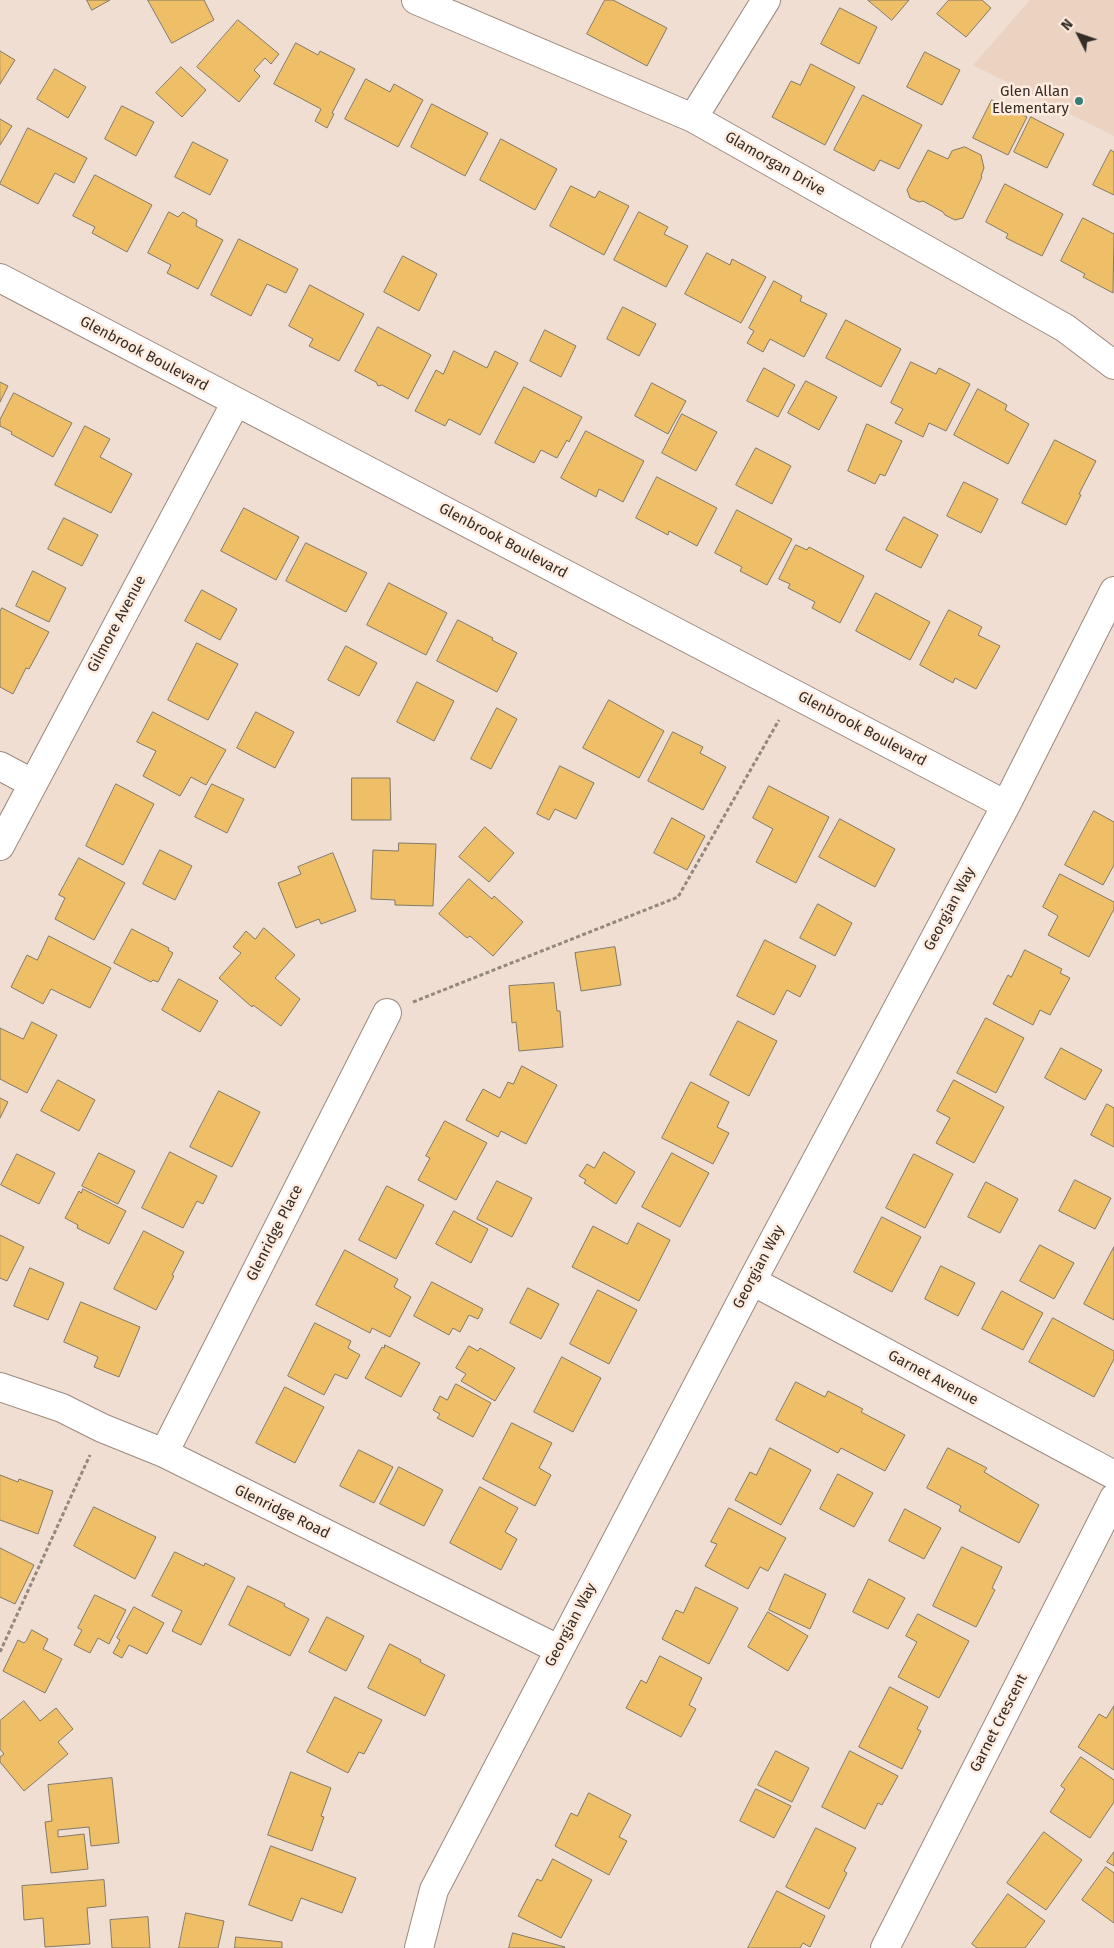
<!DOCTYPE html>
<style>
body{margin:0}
#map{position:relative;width:1114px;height:1948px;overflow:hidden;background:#f1ded2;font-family:"Fira Sans",sans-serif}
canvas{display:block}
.north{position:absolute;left:1054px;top:10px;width:50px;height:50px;-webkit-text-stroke:4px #ffecdf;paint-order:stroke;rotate:311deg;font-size:14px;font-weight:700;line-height:20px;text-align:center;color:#332c27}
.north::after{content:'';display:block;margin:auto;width:18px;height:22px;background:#332c27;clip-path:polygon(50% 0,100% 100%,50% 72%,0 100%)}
</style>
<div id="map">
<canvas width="1114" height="1948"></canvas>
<div class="north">N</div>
</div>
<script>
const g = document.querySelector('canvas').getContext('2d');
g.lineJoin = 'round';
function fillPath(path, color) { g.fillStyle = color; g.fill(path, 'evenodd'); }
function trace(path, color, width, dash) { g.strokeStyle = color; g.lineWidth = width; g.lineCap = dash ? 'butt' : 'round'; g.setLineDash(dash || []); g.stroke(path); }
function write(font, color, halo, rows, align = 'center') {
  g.font = font + ' "Fira Sans",sans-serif'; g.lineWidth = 5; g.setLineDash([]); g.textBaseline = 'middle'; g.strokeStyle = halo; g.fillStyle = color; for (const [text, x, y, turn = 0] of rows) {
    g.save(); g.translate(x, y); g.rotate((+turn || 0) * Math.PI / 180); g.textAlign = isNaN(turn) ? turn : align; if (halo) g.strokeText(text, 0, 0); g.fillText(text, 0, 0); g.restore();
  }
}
fillPath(new Path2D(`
 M 1030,0 L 1114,0 L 1114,136 L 973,65 Z`), '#ebd2c1');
const building = new Path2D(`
 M 87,0 L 110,0 L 92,10 Z
 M 148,0 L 204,0 L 214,20 L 172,43 Z
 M 605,0 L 613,0 L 667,28 L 647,66 L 587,34 Z
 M 868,0 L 909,0 L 892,20 Z
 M 949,0 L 982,0 L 991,8 L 966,37 L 937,14 Z
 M 840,8 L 877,27 L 859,64 L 821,44 Z
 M 238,20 L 279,54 L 271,64 L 265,58 L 254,70 L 260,76 L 239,102 L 197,67 Z
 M 296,43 L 318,55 L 320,51 L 355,69 L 332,113 L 334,114 L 327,128 L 315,121 L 321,109 L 274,84 Z
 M 0,51 L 15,60 L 0,84 Z
 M 925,52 L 960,70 L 942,105 L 907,87 Z
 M 811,64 L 855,87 L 825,145 L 772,117 L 791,81 L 800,85 Z
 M 181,67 L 206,90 L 182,117 L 156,93 Z
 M 55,69 L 86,87 L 68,118 L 37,99 Z
 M 366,79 L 390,92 L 394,84 L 423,100 L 398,147 L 345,119 Z
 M 863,95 L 922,125 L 899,169 L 880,160 L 874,171 L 834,150 Z
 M 992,100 L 1027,117 L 1008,155 L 973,138 Z
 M 432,104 L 488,133 L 465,176 L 411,147 Z
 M 122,106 L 154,122 L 136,156 L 105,139 Z
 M 1031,117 L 1064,134 L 1047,168 L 1014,152 Z
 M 0,119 L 12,126 L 0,145 Z
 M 28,128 L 87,158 L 74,183 L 55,173 L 38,204 L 0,184 Z
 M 501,139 L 557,169 L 535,210 L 480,180 Z
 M 193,142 L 228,160 L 210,195 L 175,177 Z
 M 965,147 L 981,155 L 984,168 L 981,176 L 982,177 L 963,218 L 955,220 L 945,215 L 943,212 L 923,201 L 919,202 L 910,198 L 907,190 L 928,150 L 948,159 L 952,151 Z
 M 1111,150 L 1114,152 L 1114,195 L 1093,185 Z
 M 95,175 L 152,205 L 127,252 L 92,233 L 95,227 L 73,216 Z
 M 1005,184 L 1063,214 L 1042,256 L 1006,238 L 1008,234 L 986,222 Z
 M 571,186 L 595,198 L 599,191 L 629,206 L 604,255 L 550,226 Z
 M 169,212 L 178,217 L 183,212 L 197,220 L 196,226 L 223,240 L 198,289 L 167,273 L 171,265 L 148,253 Z
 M 639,212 L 668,227 L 664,234 L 688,246 L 666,287 L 614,260 Z
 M 1083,218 L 1114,234 L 1113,293 L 1083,277 L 1085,274 L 1061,261 Z
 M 239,239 L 298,269 L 286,293 L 267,284 L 251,316 L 211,295 Z
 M 707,253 L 730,265 L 732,259 L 766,277 L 741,323 L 685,294 Z
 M 403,256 L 437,274 L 419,311 L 384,292 Z
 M 774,281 L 802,296 L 800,301 L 827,314 L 804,357 L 770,339 L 763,352 L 747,343 L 754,331 L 749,328 Z
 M 310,285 L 364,314 L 339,361 L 309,346 L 313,339 L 289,326 Z
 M 623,307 L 656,324 L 639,356 L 607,339 Z
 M 846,320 L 901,349 L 881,387 L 826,358 Z
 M 378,327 L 431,355 L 408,399 L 382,385 L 378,386 L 376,382 L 355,371 Z
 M 545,330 L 576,346 L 561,377 L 530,361 Z
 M 454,351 L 487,368 L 495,351 L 518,363 L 480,435 L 449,419 L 445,426 L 415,411 L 436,370 L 443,374 Z
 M 911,362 L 936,374 L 939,368 L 970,384 L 946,431 L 929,423 L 923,437 L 895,423 L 903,409 L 891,403 Z
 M 764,368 L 795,385 L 778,417 L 747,401 Z
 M 806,381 L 837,397 L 819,430 L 788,413 Z
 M 0,382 L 8,386 L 0,402 Z
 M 652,383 L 686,401 L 668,434 L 635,416 Z
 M 524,387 L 582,417 L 569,442 L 567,440 L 557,458 L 541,450 L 534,463 L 495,443 Z
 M 978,389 L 1007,405 L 1005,410 L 1029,424 L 1008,464 L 954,435 Z
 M 14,393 L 72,423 L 53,457 L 11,434 L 12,432 L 0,426 L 0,420 Z
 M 682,414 L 717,432 L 696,471 L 662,453 Z
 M 867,424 L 902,441 L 885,476 L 880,474 L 875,484 L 848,471 Z
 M 85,426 L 110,439 L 100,457 L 132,474 L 111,513 L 55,485 Z
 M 586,431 L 644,461 L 623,502 L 599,489 L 596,497 L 561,478 Z
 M 1055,440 L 1096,461 L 1079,494 L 1081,495 L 1066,525 L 1022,503 Z
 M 756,448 L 791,466 L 772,504 L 736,485 Z
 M 657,477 L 717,508 L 697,546 L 669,531 L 668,535 L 636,518 Z
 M 964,482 L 998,499 L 981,533 L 947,516 Z
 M 244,508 L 299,537 L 276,580 L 221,551 Z
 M 737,510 L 792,539 L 767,585 L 740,571 L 742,567 L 715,553 Z
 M 904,517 L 938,535 L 921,568 L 886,550 Z
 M 64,518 L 98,535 L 82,566 L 48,549 Z
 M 306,543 L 367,573 L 346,612 L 286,581 Z
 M 796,545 L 807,550 L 809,547 L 864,576 L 840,623 L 812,608 L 815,602 L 788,588 L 790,584 L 779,579 Z
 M 33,571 L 66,588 L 49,622 L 16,606 Z
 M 389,583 L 447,613 L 426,655 L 367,625 Z
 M 202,590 L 237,609 L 220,640 L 185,621 Z
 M 876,593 L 930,622 L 910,660 L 856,631 Z
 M 2,608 L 49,632 L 29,669 L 26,668 L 13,694 L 0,687 L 0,612 Z
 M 949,610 L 982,627 L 978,635 L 1000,646 L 976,689 L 955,678 L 953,683 L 920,665 Z
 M 458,620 L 493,638 L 492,640 L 517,653 L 497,692 L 437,661 Z
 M 197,643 L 238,664 L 208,720 L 168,700 Z
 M 346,646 L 377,663 L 359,696 L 328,680 Z
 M 417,682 L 454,701 L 434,741 L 397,722 Z
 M 609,700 L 664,731 L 639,778 L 583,748 Z
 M 497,708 L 517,719 L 491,769 L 471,759 Z
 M 153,712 L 226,750 L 206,785 L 191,777 L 180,796 L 143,776 L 156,751 L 137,742 Z
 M 256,712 L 294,732 L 275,768 L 237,748 Z
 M 673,732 L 703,747 L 700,753 L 726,767 L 703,810 L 648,781 Z
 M 560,766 L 594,783 L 576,819 L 555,809 L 549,820 L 537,814 Z
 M 352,778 L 390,778 L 391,820 L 352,820 Z
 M 116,784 L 154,804 L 123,865 L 86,846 Z
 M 212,784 L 244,799 L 227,833 L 195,817 Z
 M 769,786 L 829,817 L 796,883 L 756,862 L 773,829 L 753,818 Z
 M 1094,811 L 1114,822 L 1114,865 L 1103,885 L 1065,865 Z
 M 672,818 L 705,836 L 687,870 L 654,853 Z
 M 840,819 L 895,849 L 875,887 L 819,857 Z
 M 485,827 L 514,853 L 489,882 L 459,857 Z
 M 399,843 L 436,844 L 433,906 L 395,905 L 395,900 L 371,899 L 373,850 L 398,851 Z
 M 160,850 L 192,866 L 175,900 L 143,884 Z
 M 333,853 L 356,911 L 321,924 L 319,919 L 296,928 L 278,883 L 301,874 L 298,867 Z
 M 79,858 L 125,883 L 94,940 L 55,919 L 65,898 L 59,895 Z
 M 1060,874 L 1114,902 L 1114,909 L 1089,957 L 1048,935 L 1058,916 L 1043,907 Z
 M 469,879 L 492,899 L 494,896 L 523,922 L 493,956 L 470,936 L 467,938 L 439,914 Z
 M 818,904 L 852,923 L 835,956 L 800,938 Z
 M 264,928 L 295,955 L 275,978 L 300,999 L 281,1026 L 253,1005 L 252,1007 L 219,978 L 241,953 L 233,947 L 246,931 L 255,939 Z
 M 132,929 L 169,948 L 168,950 L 173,953 L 158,982 L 153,980 L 151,982 L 114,963 Z
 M 49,936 L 111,968 L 90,1008 L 51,989 L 43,1004 L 11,987 L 27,955 L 37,960 Z
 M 765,940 L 816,966 L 800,997 L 787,990 L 774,1015 L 737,996 Z
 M 615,947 L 621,985 L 581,991 L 575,953 Z
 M 1025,950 L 1062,969 L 1060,973 L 1070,978 L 1050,1015 L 1040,1010 L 1033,1025 L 993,1004 L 1008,975 L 1011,977 Z
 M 179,979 L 218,1001 L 200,1032 L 162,1010 Z
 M 554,983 L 557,1011 L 560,1011 L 563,1047 L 519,1051 L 516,1022 L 512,1023 L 509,986 Z
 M 986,1018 L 1024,1038 L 996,1093 L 957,1073 Z
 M 738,1021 L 777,1041 L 749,1096 L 710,1075 Z
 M 32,1022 L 57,1035 L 27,1093 L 0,1079 L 0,1028 L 23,1039 Z
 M 1061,1048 L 1102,1070 L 1085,1100 L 1045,1078 Z
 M 522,1066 L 557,1085 L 526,1144 L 501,1131 L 498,1137 L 466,1120 L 483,1089 L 500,1098 L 508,1082 L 513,1084 Z
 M 58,1080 L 95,1100 L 79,1131 L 41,1111 Z
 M 954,1080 L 1004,1107 L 974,1163 L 936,1143 L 950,1118 L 937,1111 Z
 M 691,1082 L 729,1102 L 717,1127 L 729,1133 L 713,1164 L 662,1138 Z
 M 219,1091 L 260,1112 L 232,1167 L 190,1147 Z
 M 0,1098 L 8,1102 L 0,1118 Z
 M 1107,1104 L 1114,1108 L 1114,1147 L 1091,1135 Z
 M 445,1121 L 487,1143 L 456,1200 L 418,1180 L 430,1158 L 426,1156 Z
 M 170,1152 L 217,1176 L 203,1204 L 197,1201 L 183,1228 L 142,1208 Z
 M 604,1152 L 635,1172 L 616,1204 L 584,1183 L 586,1180 L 579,1176 L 587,1164 L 594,1168 Z
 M 99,1153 L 135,1171 L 118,1204 L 82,1186 Z
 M 672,1153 L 709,1173 L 680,1227 L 642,1207 Z
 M 17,1154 L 55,1173 L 39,1204 L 1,1185 Z
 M 914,1154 L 953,1174 L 925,1228 L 886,1208 Z
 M 1075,1180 L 1111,1198 L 1095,1229 L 1059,1211 Z
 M 497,1181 L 532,1198 L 512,1237 L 477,1219 Z
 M 986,1182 L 1018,1199 L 1000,1233 L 968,1217 Z
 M 387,1186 L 424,1205 L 396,1259 L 359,1240 Z
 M 83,1189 L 126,1211 L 109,1244 L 77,1228 L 78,1225 L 65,1218 L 79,1191 L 81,1193 Z
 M 454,1211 L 488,1229 L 471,1263 L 436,1244 Z
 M 882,1217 L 921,1237 L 892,1292 L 854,1272 Z
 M 638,1223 L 670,1240 L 639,1301 L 572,1267 L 593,1226 L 627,1244 Z
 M 144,1231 L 184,1252 L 172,1275 L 174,1276 L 156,1310 L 114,1289 Z
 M 0,1235 L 24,1247 L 7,1281 L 0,1278 Z
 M 1040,1245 L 1074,1263 L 1054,1299 L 1020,1281 Z
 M 1114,1247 L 1114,1320 L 1084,1304 Z
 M 345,1250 L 398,1279 L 394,1287 L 411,1297 L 390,1337 L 372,1328 L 370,1333 L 316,1305 Z
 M 941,1266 L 975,1283 L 958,1316 L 925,1299 Z
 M 30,1268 L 64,1283 L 48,1320 L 14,1306 Z
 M 432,1282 L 483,1309 L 478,1319 L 469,1315 L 460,1332 L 453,1328 L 449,1335 L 414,1316 Z
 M 528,1288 L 559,1304 L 541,1339 L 510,1323 Z
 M 598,1290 L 637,1310 L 609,1364 L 570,1344 Z
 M 1002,1291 L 1043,1313 L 1023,1350 L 982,1329 Z
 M 81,1302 L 140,1327 L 119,1377 L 94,1367 L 98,1357 L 64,1342 Z
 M 1053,1318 L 1114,1351 L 1114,1359 L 1094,1397 L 1029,1362 Z
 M 315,1323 L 351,1341 L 348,1348 L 360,1355 L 347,1379 L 335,1374 L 324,1395 L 288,1376 Z
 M 385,1345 L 420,1363 L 401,1397 L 365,1378 L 382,1347 L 384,1348 Z
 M 469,1346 L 478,1351 L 480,1348 L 515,1368 L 495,1401 L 461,1381 L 466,1374 L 456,1368 Z
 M 562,1357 L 601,1378 L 573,1432 L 534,1412 Z
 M 796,1382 L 825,1397 L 828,1391 L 863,1409 L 861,1412 L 905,1435 L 885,1471 L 841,1448 L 838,1453 L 776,1420 Z
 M 456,1384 L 491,1403 L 473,1437 L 437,1418 L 440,1414 L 433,1410 L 440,1396 L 447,1400 Z
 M 285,1387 L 324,1407 L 295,1463 L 256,1443 Z
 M 512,1423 L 552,1443 L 539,1468 L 551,1475 L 535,1506 L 483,1479 Z
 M 770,1448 L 811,1470 L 781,1525 L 735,1500 L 750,1472 L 756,1475 Z
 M 948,1448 L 987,1468 L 984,1472 L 1039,1505 L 1019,1543 L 959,1511 L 961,1506 L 927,1488 Z
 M 359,1450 L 393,1467 L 374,1503 L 340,1486 Z
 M 399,1467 L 443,1490 L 424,1526 L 380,1504 Z
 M 838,1474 L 873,1493 L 854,1527 L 820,1509 Z
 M 0,1475 L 18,1482 L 19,1479 L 53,1491 L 38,1534 L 0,1520 Z
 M 480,1487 L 518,1508 L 505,1532 L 517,1539 L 501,1570 L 450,1543 Z
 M 94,1507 L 156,1537 L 135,1579 L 74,1546 Z
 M 729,1508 L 786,1538 L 768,1571 L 760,1567 L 748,1589 L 705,1566 L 717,1544 L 711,1542 Z
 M 905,1509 L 941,1528 L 924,1559 L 889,1541 Z
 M 962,1547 L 1002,1567 L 992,1588 L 995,1590 L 976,1627 L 933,1606 Z
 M 0,1548 L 34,1565 L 15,1604 L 0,1597 Z
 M 175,1552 L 204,1566 L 205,1563 L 235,1578 L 201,1645 L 172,1631 L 182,1611 L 152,1596 Z
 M 785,1574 L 826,1594 L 810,1629 L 769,1610 Z
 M 869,1579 L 905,1598 L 888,1629 L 853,1612 Z
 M 248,1586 L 285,1604 L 284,1606 L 309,1619 L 290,1656 L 229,1625 Z
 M 696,1587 L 738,1608 L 709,1664 L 662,1639 L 676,1610 L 683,1613 Z
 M 95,1595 L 126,1610 L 109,1644 L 98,1638 L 90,1653 L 74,1645 L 82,1630 L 78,1628 Z
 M 134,1607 L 164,1623 L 147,1654 L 129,1645 L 122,1658 L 113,1653 L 120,1640 L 117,1638 Z
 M 768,1612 L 808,1636 L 788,1671 L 748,1647 Z
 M 918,1614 L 969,1641 L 939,1698 L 898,1677 L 917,1642 L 906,1636 Z
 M 327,1617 L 364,1636 L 346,1671 L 309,1652 Z
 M 32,1630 L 48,1639 L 43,1649 L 62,1659 L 45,1693 L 3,1671 L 18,1640 L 24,1643 L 26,1641 Z
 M 390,1644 L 421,1660 L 420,1662 L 445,1675 L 425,1716 L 368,1688 Z
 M 660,1656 L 702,1678 L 689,1705 L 696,1709 L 681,1737 L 626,1708 L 641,1680 L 646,1683 Z
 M 890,1687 L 928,1707 L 917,1729 L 921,1731 L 902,1769 L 859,1747 Z
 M 335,1697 L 382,1720 L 364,1754 L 359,1752 L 348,1773 L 307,1752 Z
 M 24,1701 L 40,1721 L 56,1708 L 73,1729 L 58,1742 L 68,1754 L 24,1791 L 0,1762 L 0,1757 L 4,1754 L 0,1749 L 0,1721 Z
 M 1114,1706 L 1114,1770 L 1078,1747 L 1099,1714 L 1106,1718 Z
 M 776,1751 L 809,1768 L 792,1802 L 758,1785 Z
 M 850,1751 L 898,1776 L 882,1805 L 878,1803 L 865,1829 L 822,1807 Z
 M 1081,1757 L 1114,1780 L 1114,1802 L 1090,1838 L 1050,1812 L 1065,1789 L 1061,1786 Z
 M 291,1772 L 331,1788 L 321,1816 L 324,1817 L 312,1851 L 268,1835 Z
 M 112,1778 L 119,1843 L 91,1846 L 89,1827 L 58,1830 L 58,1837 L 84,1834 L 88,1869 L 51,1873 L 45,1822 L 52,1821 L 48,1785 Z
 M 756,1789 L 791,1806 L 774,1838 L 740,1821 Z
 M 589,1793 L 631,1815 L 619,1837 L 627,1841 L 609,1875 L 555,1846 L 571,1813 L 577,1816 Z
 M 816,1828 L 856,1848 L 844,1871 L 847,1873 L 829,1909 L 786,1887 Z
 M 1044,1832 L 1082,1860 L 1046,1910 L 1007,1883 Z
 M 271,1846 L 356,1878 L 342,1913 L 301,1898 L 292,1921 L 249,1905 Z
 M 1114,1852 L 1114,1866 L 1107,1862 Z
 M 553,1859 L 592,1880 L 561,1938 L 518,1916 L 537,1879 L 541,1881 Z
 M 1106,1867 L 1114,1873 L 1114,1923 L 1082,1900 Z
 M 104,1880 L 106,1906 L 87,1908 L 90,1944 L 45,1947 L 43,1918 L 24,1920 L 22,1886 Z
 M 777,1891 L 825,1916 L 810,1947 L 803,1943 L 800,1948 L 748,1948 Z
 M 1008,1894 L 1045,1921 L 1025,1948 L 977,1948 L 972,1944 Z
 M 186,1913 L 224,1921 L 218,1948 L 179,1948 Z
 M 148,1917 L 150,1948 L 112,1948 L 110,1920 Z
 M 513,1933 L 565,1947 L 564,1948 L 509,1948 Z
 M 236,1937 L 282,1942 L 282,1948 L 235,1948 Z`);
fillPath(building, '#eebf66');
trace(building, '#827968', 1);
const minor = new Path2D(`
 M 416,0 L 693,118 L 1065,328 L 1114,365
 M 693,118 L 766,0
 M 0,278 L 1006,805
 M 0,766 L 32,783
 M 0,846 L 236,402
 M 752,1281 L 1114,1475
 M 0,1387 L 62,1408 L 102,1428 L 164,1453 L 558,1649
 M 164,1453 L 387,1013
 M 419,1948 L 434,1890 L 752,1281 L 1006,805 L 1114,591
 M 885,1948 L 1114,1498`);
trace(minor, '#9b8a7f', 30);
trace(new Path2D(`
 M 413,1002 L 678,897 L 779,720
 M 0,1652 L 90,1455`), '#94877e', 3, [4, 2.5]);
trace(minor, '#fff', 28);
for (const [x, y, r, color] of [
 [1079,101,5,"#377e78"]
]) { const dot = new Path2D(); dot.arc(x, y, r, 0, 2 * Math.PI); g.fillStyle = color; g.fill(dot); trace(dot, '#ffecdf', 2); }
write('15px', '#332c27', '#ffecdf', [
 ["Glen Allan",1069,92],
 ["Elementary",1069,109]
], 'right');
write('15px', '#332c27', '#ffecdf', [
 ["Glamorgan Drive",775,164,30],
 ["Glenbrook Boulevard",144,354,28],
 ["Glenbrook Boulevard",503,541,28],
 ["Gilmore Avenue",117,624,-62],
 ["Glenbrook Boulevard",862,729,28],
 ["Georgian Way",950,909,-62],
 ["Glenridge Place",275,1233,-63],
 ["Georgian Way",759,1267,-62],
 ["Garnet Avenue",933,1378,28],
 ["Glenridge Road",282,1512,26],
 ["Georgian Way",571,1625,-62],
 ["Garnet Crescent",999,1723,-63]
]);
</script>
